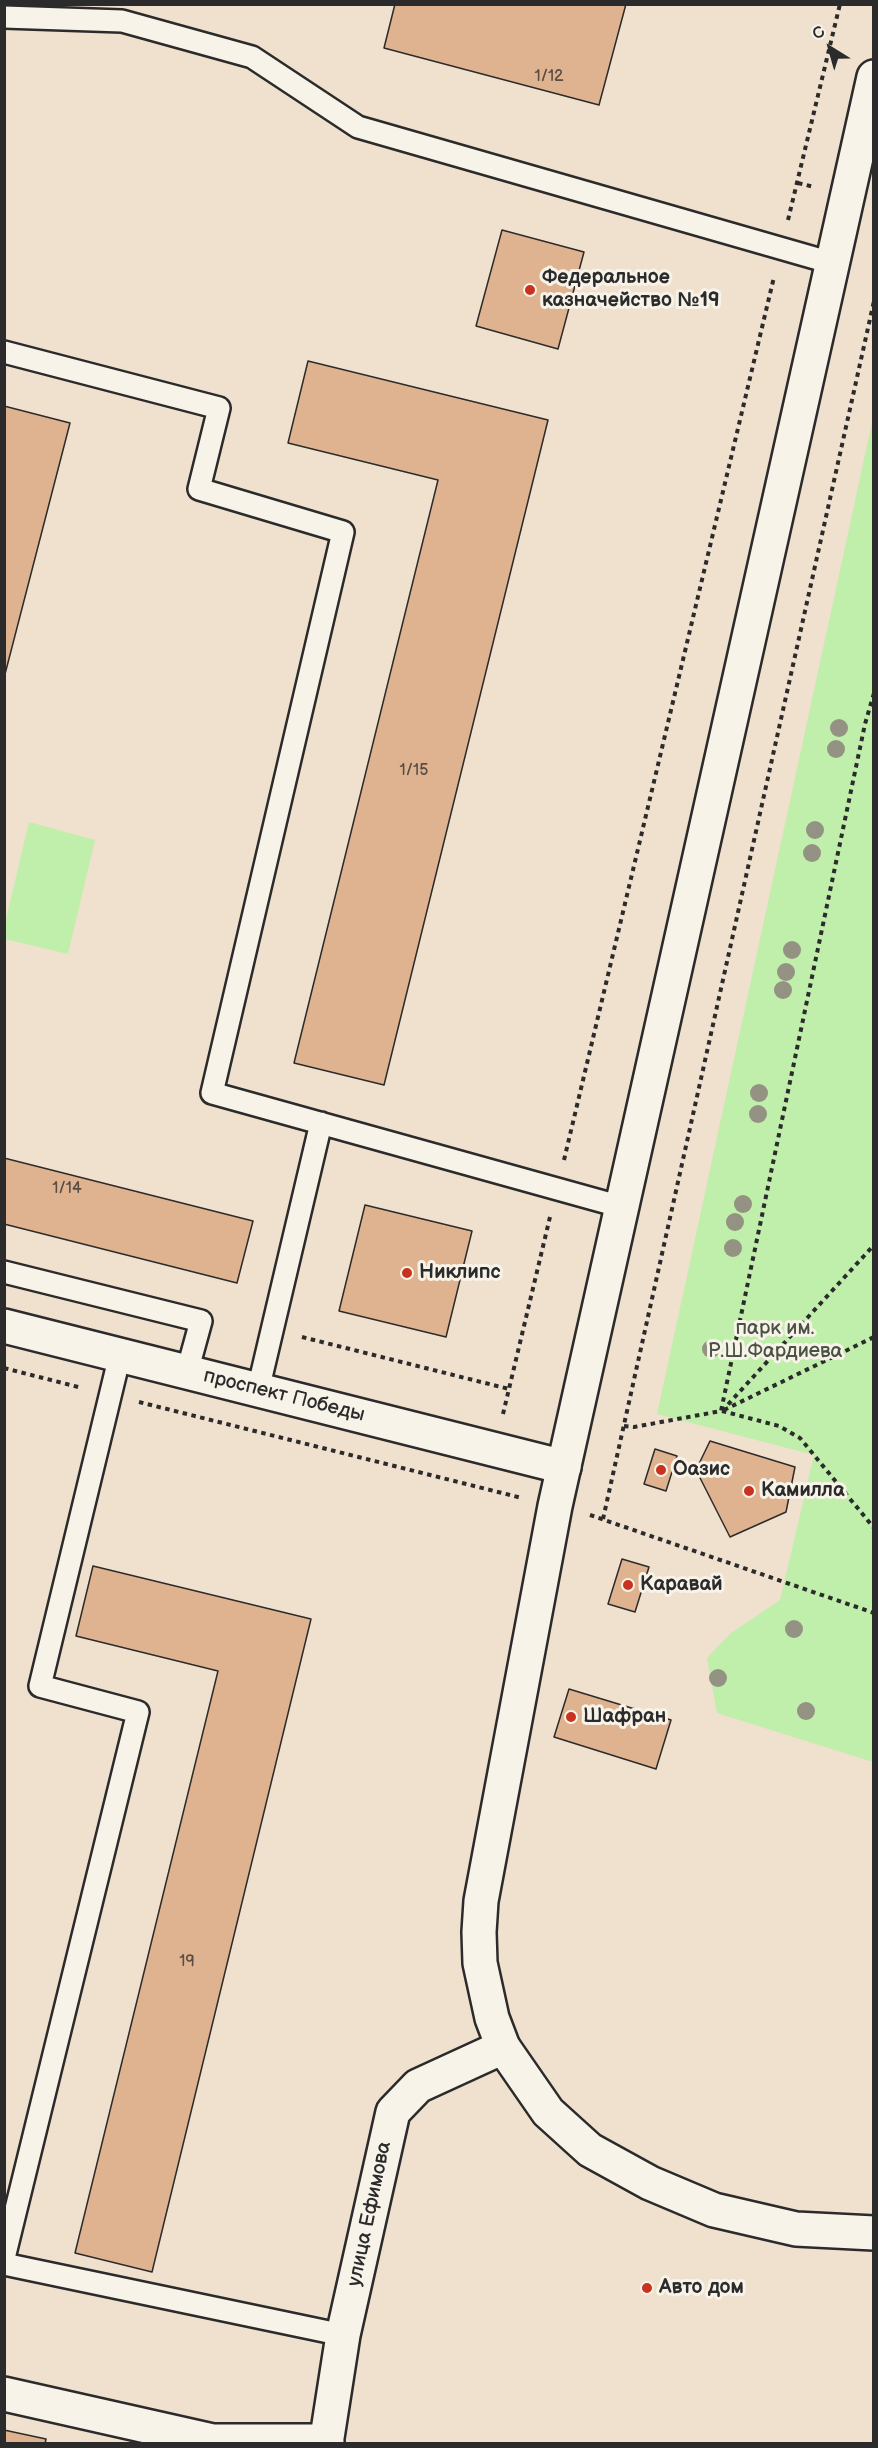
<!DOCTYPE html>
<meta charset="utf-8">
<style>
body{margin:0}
#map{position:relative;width:878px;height:2448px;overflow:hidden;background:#f0e0ce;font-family:"Balsamiq Sans",sans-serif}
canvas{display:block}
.frame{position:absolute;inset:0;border:6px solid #2b2b2b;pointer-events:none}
.north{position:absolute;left:800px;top:18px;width:60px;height:60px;-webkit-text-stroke:4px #f7f3e8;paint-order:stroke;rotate:323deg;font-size:16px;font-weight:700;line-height:24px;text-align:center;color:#2b2b2b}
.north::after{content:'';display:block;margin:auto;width:21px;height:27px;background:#2b2b2b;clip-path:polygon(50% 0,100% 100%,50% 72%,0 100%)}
</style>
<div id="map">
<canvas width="878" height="2448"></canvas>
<div class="frame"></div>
<div class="north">С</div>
</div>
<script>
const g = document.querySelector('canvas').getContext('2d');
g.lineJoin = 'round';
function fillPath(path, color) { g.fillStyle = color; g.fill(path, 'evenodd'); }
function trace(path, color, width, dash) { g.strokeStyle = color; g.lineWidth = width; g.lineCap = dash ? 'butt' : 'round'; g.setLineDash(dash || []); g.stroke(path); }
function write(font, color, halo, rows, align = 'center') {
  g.font = font + ' "Balsamiq Sans",sans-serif'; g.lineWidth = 6; g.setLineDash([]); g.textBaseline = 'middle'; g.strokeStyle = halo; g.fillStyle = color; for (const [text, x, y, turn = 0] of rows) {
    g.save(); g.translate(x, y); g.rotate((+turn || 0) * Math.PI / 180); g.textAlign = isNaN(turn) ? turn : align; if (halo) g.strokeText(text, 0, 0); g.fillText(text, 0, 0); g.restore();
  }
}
fillPath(new Path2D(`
 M 873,418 L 873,1762 L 717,1713 L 707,1658 L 731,1633 L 780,1600 L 814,1455 L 657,1414 Z
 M 29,822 L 95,840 L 68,954 L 5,939 L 5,923 Z`), '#c0eeab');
const building = new Path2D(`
 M 395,4 L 626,4 L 599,105 L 384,48 Z
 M 502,230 L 584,252 L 558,349 L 476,326 Z
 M 308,361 L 548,420 L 384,1085 L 294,1063 L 438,480 L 288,443 Z
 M 4,406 L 70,423 L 4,678 Z
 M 4,1158 L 253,1221 L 237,1283 L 4,1224 Z
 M 365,1205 L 472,1231 L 446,1337 L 339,1311 Z
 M 710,1441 L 795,1467 L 786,1512 L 730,1537 L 696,1470 Z
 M 655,1449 L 677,1456 L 666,1491 L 644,1484 Z
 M 622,1559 L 649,1567 L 635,1612 L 608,1604 Z
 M 93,1566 L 311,1619 L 152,2272 L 75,2253 L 218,1671 L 76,1636 Z
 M 569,1689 L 671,1720 L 656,1769 L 554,1737 Z
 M 4,2430 L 46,2439 L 45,2444 L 4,2444 Z`);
fillPath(building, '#dfb390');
trace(building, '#2b2b2b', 1.5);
const lane = new Path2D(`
 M 4,17 L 122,21 L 252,57 L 358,127 L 832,263
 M 4,352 L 219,408 L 199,489 L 343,532 L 212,1093 L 622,1207
 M 4,1272 L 201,1321 L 187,1372
 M 258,1390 L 321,1123
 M 4,2258 L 138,1712 L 40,1686 L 120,1355
 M 4,2264 L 343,2335`);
const street = new Path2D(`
 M 4,1326 L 564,1467
 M 4,2394 L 213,2441 L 327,2441
 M 326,2444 L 343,2335 L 393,2112 L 418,2086 L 503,2047`);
const secondary = new Path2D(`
 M 874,77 L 555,1506 L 481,1901 L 479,1932 L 480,1963 L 492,2018 L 503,2047 L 548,2112 L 590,2150 L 650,2183 L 714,2210 L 796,2229 L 874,2233`);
trace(lane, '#2b2b2b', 26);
trace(street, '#2b2b2b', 38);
trace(secondary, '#2b2b2b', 38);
trace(new Path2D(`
 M 798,183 L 814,187
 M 788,220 L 840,4
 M 564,1160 L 774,277
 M 302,1337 L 509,1389
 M 4,1368 L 82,1388
 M 139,1402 L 522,1498
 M 724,1410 L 874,1337
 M 722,1411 L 874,1245
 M 722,1411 L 779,1426 L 800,1438 L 874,1528
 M 503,1414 L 550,1217
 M 624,1426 L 634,1427 L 721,1411 L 865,724 L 874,693
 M 590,1515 L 874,1613
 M 603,1519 L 874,301`), '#2b2b2b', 4, [4.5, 4.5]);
trace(lane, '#f7f3e8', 21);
trace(street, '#f7f3e8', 33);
trace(secondary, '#f7f3e8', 33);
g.fillStyle = '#949283';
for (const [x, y] of [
 [839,728],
 [836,749],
 [815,830],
 [812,853],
 [792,950],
 [786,972],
 [783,990],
 [759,1093],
 [758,1114],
 [743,1204],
 [735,1222],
 [733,1248],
 [711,1349],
 [794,1629],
 [718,1678],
 [806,1711]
]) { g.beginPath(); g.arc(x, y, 9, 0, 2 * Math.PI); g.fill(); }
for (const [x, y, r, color] of [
 [530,290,6,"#c8321e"],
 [407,1273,6,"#c8321e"],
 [661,1470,6,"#c8321e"],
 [749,1491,6,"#c8321e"],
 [628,1585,6,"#c8321e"],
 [571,1717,6,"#c8321e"],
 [647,2288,6,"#c8321e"]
]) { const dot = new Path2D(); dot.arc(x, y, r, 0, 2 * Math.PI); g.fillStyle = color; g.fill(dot); trace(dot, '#f7f3e8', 2); }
write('16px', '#584d44', null, [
 ["1/12",549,77],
 ["1/15",414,771],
 ["1/14",67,1189],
 ["19",187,1962]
]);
write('bold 20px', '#2b2b2b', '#f7f3e8', [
 ["Федеральное",542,278],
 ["казначейство №19",542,301],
 ["Никлипс",419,1273],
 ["Оазис",673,1470],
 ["Камилла",761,1491],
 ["Каравай",640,1585],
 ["Шафран",583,1717],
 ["Авто дом",659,2288]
], 'left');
write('20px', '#495245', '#f7f3e8', [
 ["парк им.",775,1329],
 ["Р.Ш.Фардиева",775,1352]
]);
write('20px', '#2b2b2b', '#f7f3e8', [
 ["проспект Победы",284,1396,14],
 ["улица Ефимова",370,2214,-78]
]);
</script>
